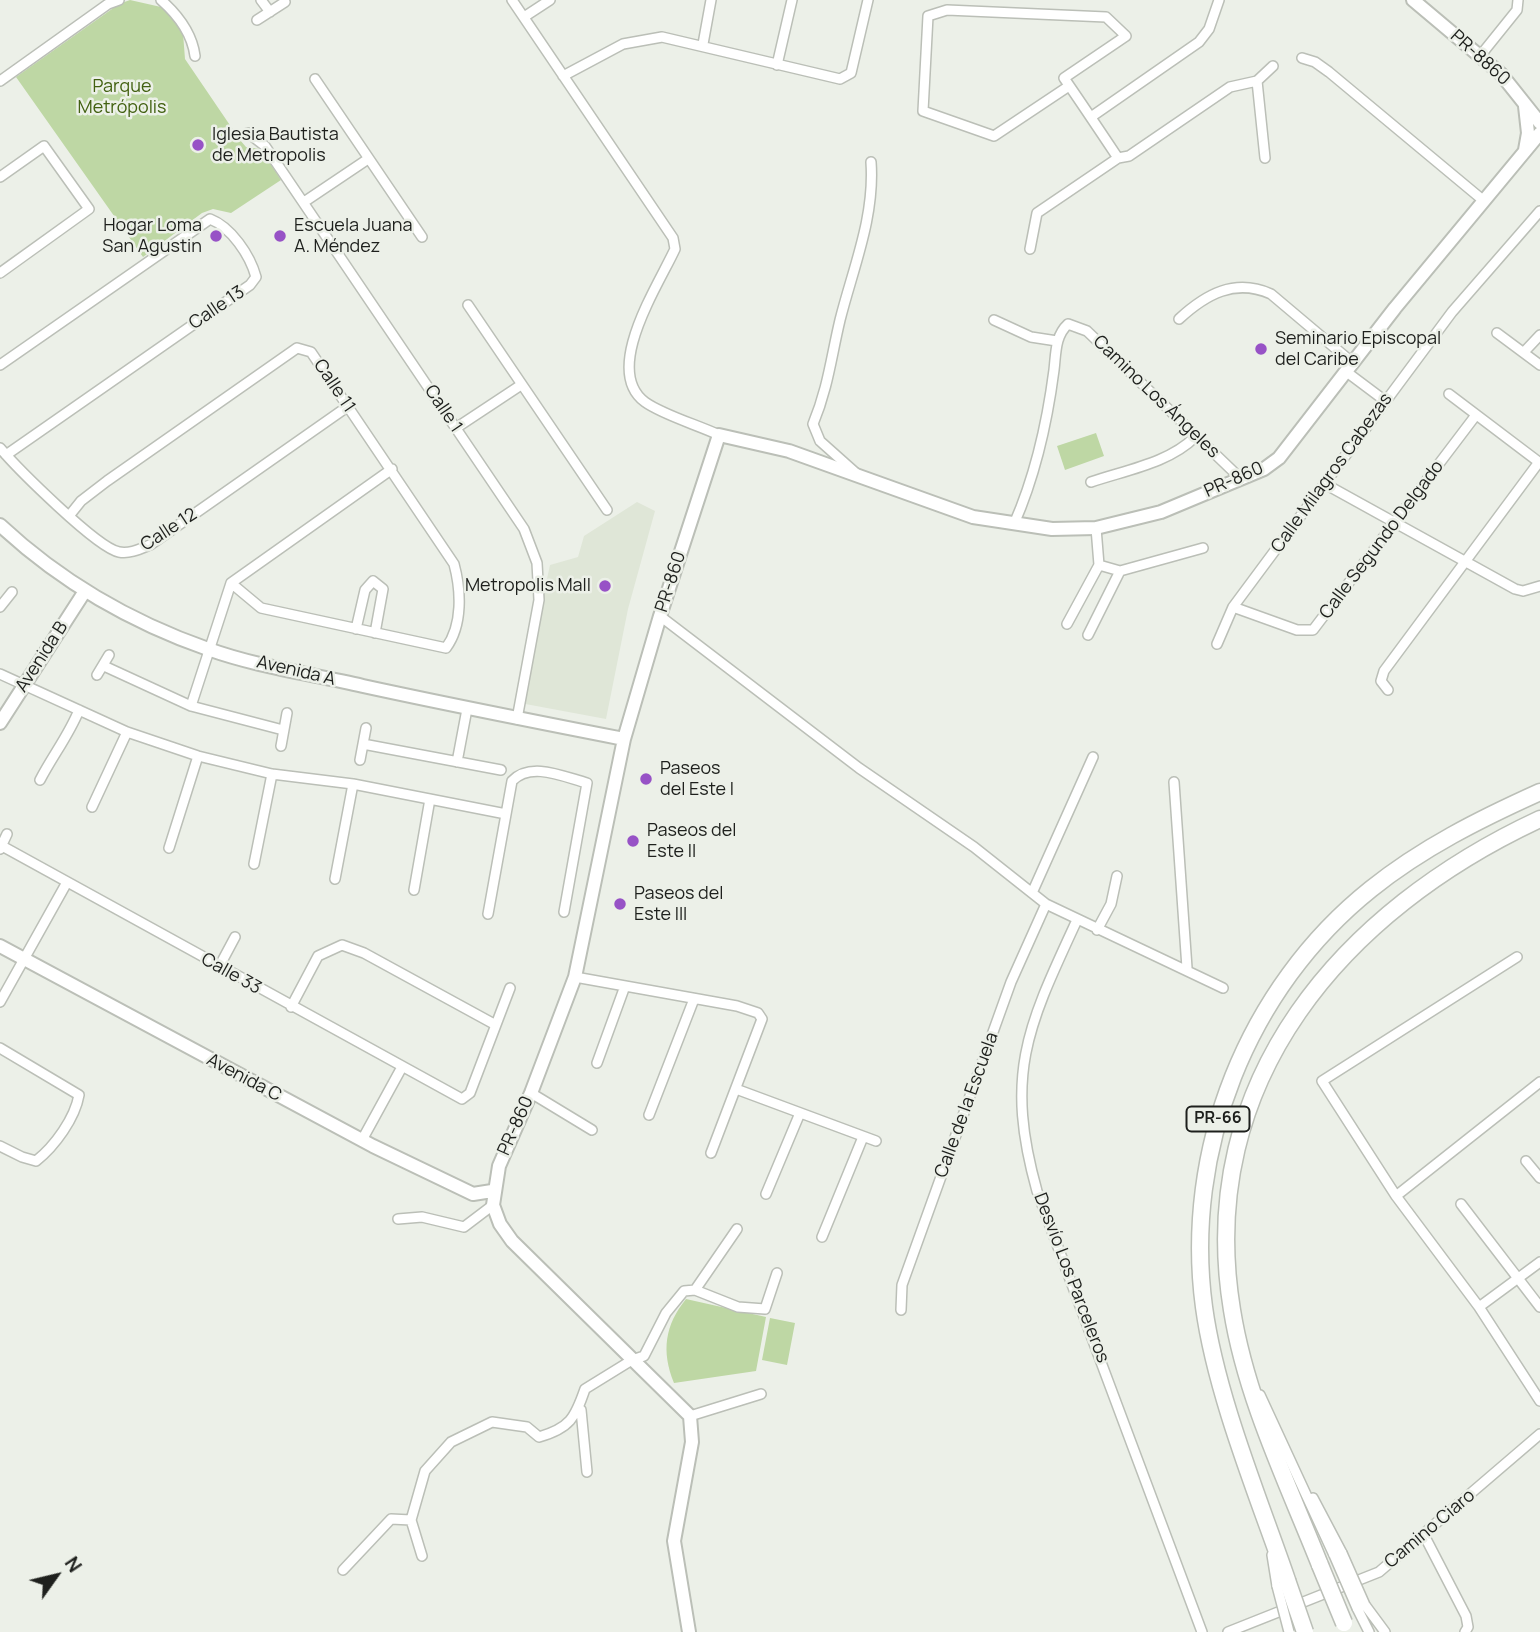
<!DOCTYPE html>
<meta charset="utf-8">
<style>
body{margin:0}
#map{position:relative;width:1540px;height:1632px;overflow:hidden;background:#ecf0e8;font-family:Manrope,sans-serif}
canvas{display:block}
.north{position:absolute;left:21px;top:1541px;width:70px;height:70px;-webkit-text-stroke:5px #ecf0e8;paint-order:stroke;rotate:56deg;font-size:19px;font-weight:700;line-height:28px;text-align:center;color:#1e201d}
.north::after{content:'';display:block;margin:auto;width:24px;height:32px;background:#1e201d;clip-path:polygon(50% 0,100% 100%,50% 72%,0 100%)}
</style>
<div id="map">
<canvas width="1540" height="1632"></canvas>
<div class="north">N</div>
</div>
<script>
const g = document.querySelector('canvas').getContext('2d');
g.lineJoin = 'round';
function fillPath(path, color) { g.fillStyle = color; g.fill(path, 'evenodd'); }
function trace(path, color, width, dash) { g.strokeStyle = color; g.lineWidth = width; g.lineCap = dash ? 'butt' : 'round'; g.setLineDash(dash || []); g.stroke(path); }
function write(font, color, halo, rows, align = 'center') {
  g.font = font + ' Manrope,sans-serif'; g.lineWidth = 5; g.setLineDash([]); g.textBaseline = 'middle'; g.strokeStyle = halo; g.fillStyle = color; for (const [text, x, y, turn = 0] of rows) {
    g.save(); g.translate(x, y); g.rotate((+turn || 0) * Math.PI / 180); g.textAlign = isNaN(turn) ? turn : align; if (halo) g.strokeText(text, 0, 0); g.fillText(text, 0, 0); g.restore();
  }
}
fillPath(new Path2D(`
 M 637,502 L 655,511 L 628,609 L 606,719 L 520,703 L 550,565 L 578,557 L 584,536 Z`), '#dfe6d7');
fillPath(new Path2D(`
 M 130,0 L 161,7 L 172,17 L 183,33 L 185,59 L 240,140 L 246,147 L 261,149 L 281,180 L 231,213 L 213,209 L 202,213 L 143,257 L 16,77 L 119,4 Z
 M 1096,433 L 1104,456 L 1065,470 L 1057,446 Z
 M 686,1299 L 766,1317 L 756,1371 L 674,1383 C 661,1351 665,1325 686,1299 Z
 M 770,1318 L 795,1323 L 787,1365 L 762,1360 Z`), '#bed7a4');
const street = new Path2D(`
 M 161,0 C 178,15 192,33 195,56
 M 261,0 L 270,12
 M 512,0 L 673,238 L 675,249 C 658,286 602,370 645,402 C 663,415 698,425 719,435
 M 524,17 L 550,0
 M 257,20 L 285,2
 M 703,44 L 711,0
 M 1480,56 L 1517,10 L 1518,0
 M 1302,58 L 1315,62 L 1329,72 L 1484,201
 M 777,65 L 792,0
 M 563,76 L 623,44 L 662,37 L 840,79 L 851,73 L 868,0
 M 315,79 L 422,237
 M 0,81 L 108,4 L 119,0
 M 1257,81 L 1273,66
 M 1069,86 L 994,136 L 923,111 L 928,16 L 947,10 L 1106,17 L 1126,36 L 1064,78 C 1082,104 1100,131 1118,158 L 1129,156 L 1230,87 L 1257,81 L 1265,158
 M 1091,117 L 1199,42 L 1209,29 L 1219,0
 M 248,133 L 265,146 L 524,529 L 537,563 L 539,600 L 517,719
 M 0,177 L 44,146 L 89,209 L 0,273
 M 304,202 L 368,159
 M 1030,249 L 1037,213 L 1118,158
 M 468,305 L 607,510
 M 1179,319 C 1206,294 1235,278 1271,294 L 1354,364
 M 994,320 L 1031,337 L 1057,341
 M 1497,333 L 1540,365
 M 1524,352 L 1540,335
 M 0,365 L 210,219 C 231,227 250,255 256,277 L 250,285 L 6,455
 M 1348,373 L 1384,400
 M 1449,394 L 1540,463
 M 456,428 L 521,385
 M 0,448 C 17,468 97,548 119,552 C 130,554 140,549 150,545 L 347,407
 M 857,474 L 820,441 L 813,424 C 828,388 831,358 840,320 C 853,268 875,217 871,162
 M 1091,482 C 1126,470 1169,463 1195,437
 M 1325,484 L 1515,589 L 1523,591 L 1540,586
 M 69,516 L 81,501 L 107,481 L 297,348 L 311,352 L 454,564 C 461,590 463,625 446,648 L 261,608 L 231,583
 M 1014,524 C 1036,474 1047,424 1054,370 C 1056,353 1055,336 1068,324 L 1087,331 L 1239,477
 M 1099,565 L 1120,571 L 1203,548
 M 0,607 L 12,592
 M 1233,607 L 1297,630 L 1313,630 L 1476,415
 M 660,616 L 859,768 L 974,847 L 1046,904 L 1223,988
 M 1067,624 L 1099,565 L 1096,528
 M 356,629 L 365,590 L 373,581 L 383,589 L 375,633
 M 1088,635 L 1120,571
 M 1217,644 L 1233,607 L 1452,312 L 1540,211
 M 104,666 L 191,706 L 283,730
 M 0,674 L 127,732 L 198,756 L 272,774 L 353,784 L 506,814
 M 97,675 L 109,655
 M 1388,690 L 1381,681 L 1384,671 L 1539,462
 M 191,706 L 231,583 L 392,469
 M 363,744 L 501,770
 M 281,746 L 287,713
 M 360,760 L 366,728
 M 457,762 L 467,709
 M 40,780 C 53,755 69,735 79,710
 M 1174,782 L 1187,968
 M 92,807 L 127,732
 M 2,846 L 462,1099 L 470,1093 L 510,988
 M 169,848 L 198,756
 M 0,849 L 7,834
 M 254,864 L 272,774
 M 335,879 L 353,784
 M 414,890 L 430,799
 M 1032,893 L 1093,757
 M 488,914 L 512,781 C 531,761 564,777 587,783 L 564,912
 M 1077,920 C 1028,1026 1004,1073 1037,1191 L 1202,1632
 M 1097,930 L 1111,904 L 1117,876
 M 1517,957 L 1322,1081 L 1396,1196 L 1479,1307 L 1540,1401
 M 219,967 L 235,937
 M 575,977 L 737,1006 L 758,1013 L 762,1019 L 711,1153
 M 0,1002 L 66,884
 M 291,1007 L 318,956 L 342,945 L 364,953 L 494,1024
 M 0,1048 L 79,1095 C 75,1118 55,1146 36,1161 L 22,1157 L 0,1146
 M 597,1063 L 625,986
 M 736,1089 L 876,1141
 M 531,1093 L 592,1130
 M 649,1115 L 694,999
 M 362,1140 L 402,1067
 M 1526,1161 L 1540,1178
 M 766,1194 L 800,1113
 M 1396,1196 L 1540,1082
 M 1461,1204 L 1540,1307
 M 398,1219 L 422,1217 L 464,1227 L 493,1205
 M 822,1237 L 863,1137
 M 695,1290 L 737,1229
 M 1479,1307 L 1540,1262
 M 901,1310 L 902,1285 L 1011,982 L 1046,904
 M 1260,1395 L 1334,1555
 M 581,1410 L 587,1472
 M 690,1416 L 761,1394
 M 1313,1498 L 1342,1553
 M 411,1520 L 425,1471 L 451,1442 L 492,1422 L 527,1427 L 539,1437 C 570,1428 575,1418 585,1389 L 632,1360 L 644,1356 L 666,1313 L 684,1291 L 695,1290 L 738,1307 L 765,1309 L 777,1273
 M 411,1520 L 422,1556
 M 1424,1535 L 1466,1616 L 1468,1627 L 1465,1632
 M 1272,1555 L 1277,1586
 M 343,1570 L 391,1519 L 411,1520
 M 1365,1605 L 1385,1632
 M 1357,1608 L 1369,1632
 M 1228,1632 L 1379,1572 L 1540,1434`);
const secondary = new Path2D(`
 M 1413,0 L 1501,74 L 1540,123
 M 1525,106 L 1528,133 L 1525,150
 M 0,525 C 60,581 131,622 208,649 C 258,667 312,674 363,686 C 450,705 537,722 624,739
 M 0,723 L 85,591
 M 0,946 L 373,1146 L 473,1194 L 492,1191
 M 689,1632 L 674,1541 L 692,1442 L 690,1416 L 512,1241 L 500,1224 L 493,1205 L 499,1166 L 531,1093 L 575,977 L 624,739 L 660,616 L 719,435 L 789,451 L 973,517 L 1052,529 L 1096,528 L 1161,512 L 1264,469 L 1279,458 L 1395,308 L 1540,133`);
const highway = new Path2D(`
 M 1320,1565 C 1287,1482 1246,1398 1232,1310 C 1194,1080 1344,910 1540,819
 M 1287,1580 C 1258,1496 1216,1395 1204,1307 C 1183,1151 1247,988 1371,889 C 1422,848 1480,819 1540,792`);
trace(street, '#bbbfb7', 12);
trace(secondary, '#bbbfb7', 16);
trace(highway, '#bbbfb7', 19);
trace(street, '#fff', 9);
trace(secondary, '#fff', 12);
trace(highway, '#fff', 16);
const streetBridge = new Path2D(`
 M 1342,1553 L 1365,1605
 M 1334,1555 L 1357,1608
 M 1277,1586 L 1289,1632`);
const highwayBridge = new Path2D(`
 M 1320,1565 L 1344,1623
 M 1287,1580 L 1305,1632`);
trace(streetBridge, '#bbbfb7', 12, []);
trace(highwayBridge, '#bbbfb7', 19, []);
trace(streetBridge, '#fff', 9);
trace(highwayBridge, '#fff', 16);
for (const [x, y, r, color] of [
 [198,145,7,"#9752c6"],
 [216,236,7,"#9752c6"],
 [280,236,7,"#9752c6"],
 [1261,349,7,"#9752c6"],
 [605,586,7,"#9752c6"],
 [646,779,7,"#9752c6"],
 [633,841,7,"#9752c6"],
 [620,904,7,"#9752c6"]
]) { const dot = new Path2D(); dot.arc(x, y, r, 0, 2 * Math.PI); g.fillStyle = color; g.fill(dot); trace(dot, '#ecf0e8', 2.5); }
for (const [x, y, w] of [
 [1218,1119,63]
]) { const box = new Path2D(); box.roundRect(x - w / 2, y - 12.5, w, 25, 5); g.fillStyle = '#ecf0e8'; g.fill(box); trace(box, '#1e201d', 2); }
write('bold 16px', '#1e201d', null, [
 ["PR-66",1218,1119]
]);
write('18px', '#1e201d', '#ecf0e8', [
 ["PR-8860",1480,58,42],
 ["Calle 13",217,308,-34],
 ["Calle 11",334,386,56],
 ["Camino Los Ángeles",1156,397,44],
 ["Calle 1",443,409,56],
 ["Calle Milagros Cabezas",1332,473,-54],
 ["PR-860",1234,480,-24],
 ["Calle 12",169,530,-33],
 ["Calle Segundo Delgado",1382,540,-53],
 ["PR-860",671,582,-72],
 ["Avenida B",42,657,-57],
 ["Avenida A",296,671,13],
 ["Calle 33",231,974,29],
 ["Avenida C",244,1078,28],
 ["Calle de la Escuela",967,1105,-70],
 ["PR-860",516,1126,-66],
 ["Desvío Los Parceleros",1071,1278,69],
 ["Camino Ciaro",1430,1529,-40]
]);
write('18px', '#426111', '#ecf0e8', [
 ["Parque",122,87],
 ["Metrópolis",122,108]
]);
write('18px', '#1e201d', '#ecf0e8', [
 ["Iglesia Bautista",212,135],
 ["de Metropolis",212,156],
 ["Hogar Loma",202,226,"right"],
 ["San Agustin",202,247,"right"],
 ["Escuela Juana",294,226],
 ["A. Méndez",294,247],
 ["Seminario Episcopal",1275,339],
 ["del Caribe",1275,360],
 ["Metropolis Mall",591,586,"right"],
 ["Paseos",660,769],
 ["del Este I",660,790],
 ["Paseos del",647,831],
 ["Este II",647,852],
 ["Paseos del",634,894],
 ["Este III",634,915]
], 'left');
</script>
